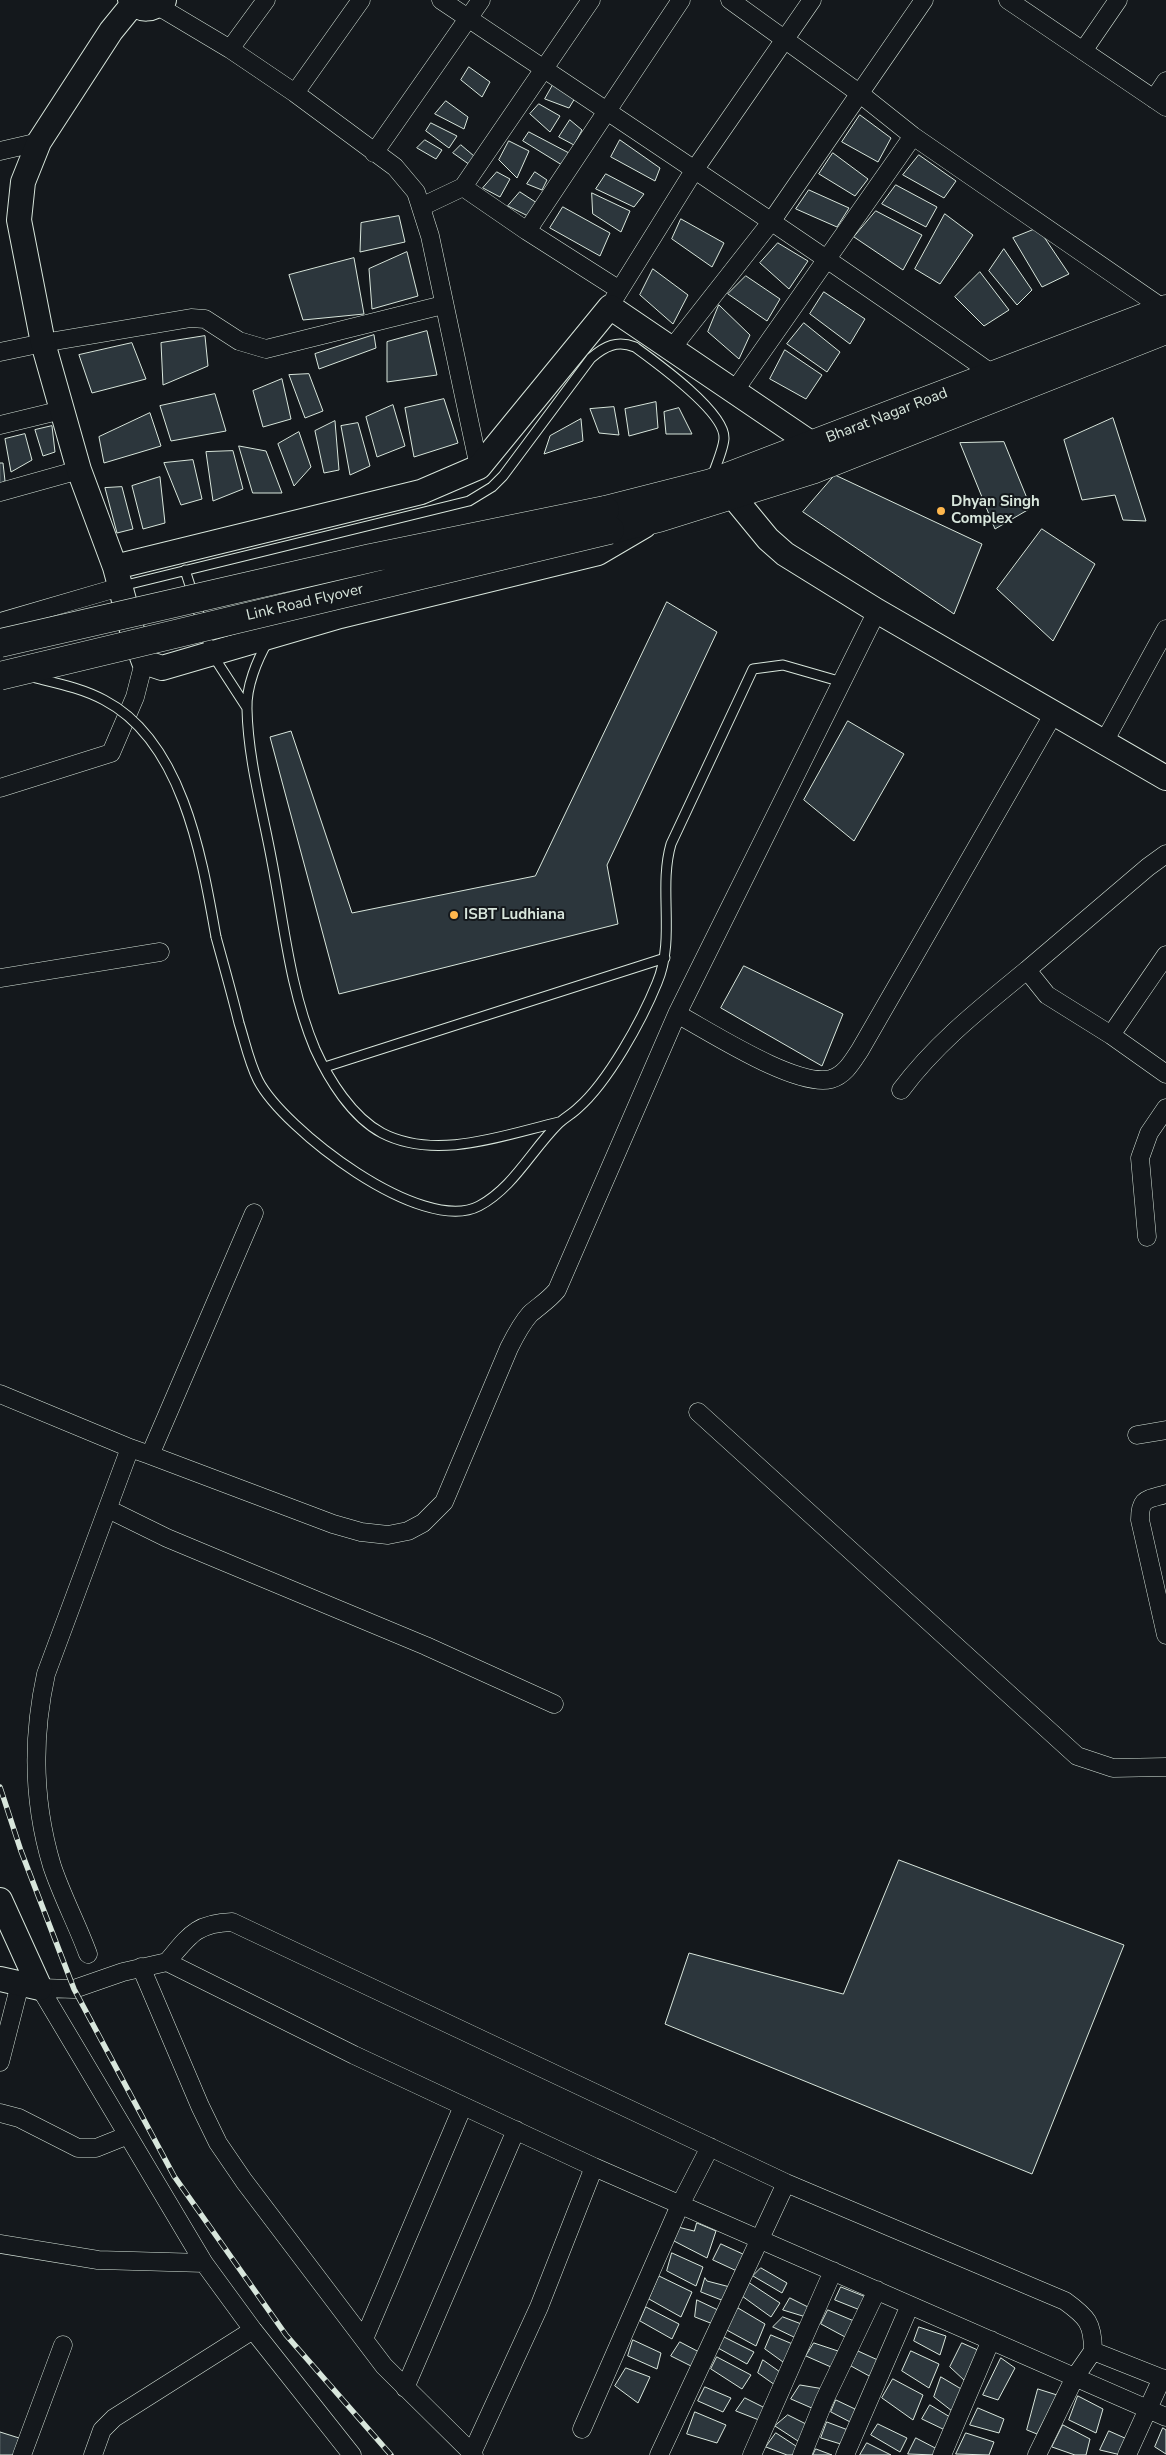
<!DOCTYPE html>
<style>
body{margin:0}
canvas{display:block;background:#14181c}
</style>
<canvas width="1166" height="2455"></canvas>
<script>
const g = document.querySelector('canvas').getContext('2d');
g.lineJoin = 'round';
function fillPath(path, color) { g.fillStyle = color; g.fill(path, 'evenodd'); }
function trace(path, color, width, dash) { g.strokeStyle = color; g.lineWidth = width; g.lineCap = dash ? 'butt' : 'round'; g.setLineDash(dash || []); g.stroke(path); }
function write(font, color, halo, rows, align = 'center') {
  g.font = font + ' "Nunito Sans",sans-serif'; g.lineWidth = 4; g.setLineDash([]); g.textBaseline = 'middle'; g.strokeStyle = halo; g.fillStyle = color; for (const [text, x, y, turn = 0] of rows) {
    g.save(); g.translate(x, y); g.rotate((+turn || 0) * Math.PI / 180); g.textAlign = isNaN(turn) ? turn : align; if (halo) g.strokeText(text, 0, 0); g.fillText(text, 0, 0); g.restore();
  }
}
const building = new Path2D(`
 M 469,67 L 490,82 L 482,97 L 461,80 Z
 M 554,83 L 575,98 L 569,108 L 545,99 Z
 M 446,101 L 468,117 L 464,129 L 435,114 Z
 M 539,104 L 560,116 L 550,132 L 530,114 Z
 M 860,115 L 891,138 L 878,162 L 842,142 Z
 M 570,120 L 582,130 L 574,145 L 559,137 Z
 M 431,123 L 457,136 L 449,148 L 426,131 Z
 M 529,132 L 569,153 L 562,165 L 523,141 Z
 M 425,140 L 442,150 L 436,159 L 417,148 Z
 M 620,140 L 660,168 L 655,181 L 611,157 Z
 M 509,141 L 529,151 L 517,178 L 499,160 Z
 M 461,145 L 474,156 L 470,165 L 453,153 Z
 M 833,153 L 868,179 L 855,196 L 819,174 Z
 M 919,155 L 956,181 L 944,198 L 903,175 Z
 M 497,172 L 510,179 L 500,197 L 483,188 Z
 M 535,172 L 547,180 L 542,190 L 527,184 Z
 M 606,174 L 644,194 L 634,207 L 596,189 Z
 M 896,185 L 937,207 L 926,227 L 882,204 Z
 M 809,190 L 849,208 L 837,227 L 796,209 Z
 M 520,192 L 537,203 L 528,216 L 508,206 Z
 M 592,193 L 630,211 L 621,232 L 593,214 Z
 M 563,207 L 610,233 L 600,256 L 550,228 Z
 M 876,211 L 922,235 L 903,270 L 854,237 Z
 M 945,214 L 973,235 L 940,284 L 915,269 Z
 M 399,216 L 405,242 L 360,252 L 361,223 Z
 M 681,219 L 724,243 L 712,267 L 672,239 Z
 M 1038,228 L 1069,274 L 1042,287 L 1013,238 Z
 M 778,243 L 808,261 L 789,289 L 760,263 Z
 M 1004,249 L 1032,290 L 1017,305 L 989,271 Z
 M 407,252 L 418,296 L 372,309 L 369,269 Z
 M 354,258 L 364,314 L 303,320 L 289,275 Z
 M 653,269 L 688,295 L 673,324 L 640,295 Z
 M 980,272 L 1009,310 L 984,326 L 955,297 Z
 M 746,276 L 780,299 L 767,321 L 728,294 Z
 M 824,292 L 865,319 L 850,344 L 810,314 Z
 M 719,305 L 750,335 L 739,359 L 708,332 Z
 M 804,323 L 840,352 L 827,372 L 787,344 Z
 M 427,331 L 437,375 L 387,382 L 387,342 Z
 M 374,335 L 376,348 L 319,369 L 315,354 Z
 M 205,336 L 208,366 L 163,385 L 161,343 Z
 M 132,343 L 146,379 L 92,393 L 79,355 Z
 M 785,350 L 822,375 L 806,399 L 770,379 Z
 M 309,374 L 323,411 L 305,418 L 289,375 Z
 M 282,379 L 291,419 L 263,427 L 253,391 Z
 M 215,394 L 226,431 L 171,441 L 160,406 Z
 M 444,399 L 458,443 L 414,457 L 405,408 Z
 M 656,402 L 658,428 L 629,436 L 625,409 Z
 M 393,405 L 405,446 L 377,457 L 366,417 Z
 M 614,407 L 619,435 L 599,433 L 590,409 Z
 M 679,408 L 692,434 L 666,434 L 664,412 Z
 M 150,413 L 161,446 L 104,463 L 99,437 Z
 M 1113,418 L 1146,521 L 1123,520 L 1115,495 L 1082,500 L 1064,440 Z
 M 581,419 L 583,441 L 544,454 L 550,436 Z
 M 335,421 L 339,470 L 324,473 L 315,431 Z
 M 358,423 L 370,466 L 350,475 L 341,426 Z
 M 52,426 L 55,452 L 43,456 L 35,430 Z
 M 299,432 L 311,467 L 294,486 L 278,444 Z
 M 25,434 L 32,460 L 11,472 L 5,439 Z
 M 1004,442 L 1031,508 L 995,529 L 960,443 Z
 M 239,446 L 266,451 L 282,493 L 253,493 Z
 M 233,451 L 243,489 L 213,501 L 206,452 Z
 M 193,460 L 202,499 L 181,505 L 164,463 Z
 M 0,463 L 3,463 L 5,481 L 0,484 Z
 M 835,475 L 982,544 L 954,614 L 803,512 Z
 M 160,477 L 165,523 L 143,529 L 132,486 Z
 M 122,487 L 133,529 L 117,533 L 105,488 Z
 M 1042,529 L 1095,564 L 1053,641 L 997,589 Z
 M 667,602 L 717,632 L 607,865 L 618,924 L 339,994 L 270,737 L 291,731 L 352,913 L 535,876 Z
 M 848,721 L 904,754 L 854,841 L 804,800 Z
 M 744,966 L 843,1014 L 822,1066 L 721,1008 Z
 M 899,1860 L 1124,1945 L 1032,2174 L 665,2024 L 689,1953 L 843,1994 Z
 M 697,2223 L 716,2231 L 707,2258 L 674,2241 L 678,2227 L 694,2231 Z
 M 721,2244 L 745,2255 L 739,2272 L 713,2260 Z
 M 672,2253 L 703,2267 L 696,2286 L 667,2271 Z
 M 761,2268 L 787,2283 L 782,2293 L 753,2276 Z
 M 659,2276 L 692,2292 L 681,2317 L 649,2299 Z
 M 705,2278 L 707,2281 L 730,2287 L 724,2301 L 701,2292 Z
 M 748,2282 L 780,2303 L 771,2317 L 742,2296 Z
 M 841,2287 L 866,2297 L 860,2310 L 835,2300 Z
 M 790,2298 L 810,2308 L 806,2317 L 783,2310 Z
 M 697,2300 L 718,2310 L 713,2324 L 695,2317 Z
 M 646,2307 L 679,2324 L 672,2339 L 640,2321 Z
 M 738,2308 L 765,2324 L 756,2346 L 723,2328 Z
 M 828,2310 L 854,2321 L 847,2338 L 821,2324 Z
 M 783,2317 L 804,2325 L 798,2339 L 773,2327 Z
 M 919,2327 L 946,2336 L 940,2355 L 914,2341 Z
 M 771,2335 L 795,2345 L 783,2362 L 765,2349 Z
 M 724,2337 L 754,2352 L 747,2364 L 718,2348 Z
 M 633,2340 L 661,2353 L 657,2369 L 628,2356 Z
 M 680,2342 L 701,2353 L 693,2367 L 671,2356 Z
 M 814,2343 L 841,2352 L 831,2367 L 806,2356 Z
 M 962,2343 L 980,2351 L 965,2381 L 950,2367 Z
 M 858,2351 L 880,2361 L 871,2377 L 851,2366 Z
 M 911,2351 L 939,2364 L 929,2388 L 902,2371 Z
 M 717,2357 L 751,2375 L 742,2389 L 711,2369 Z
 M 1001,2358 L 1015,2368 L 998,2400 L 983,2395 Z
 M 763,2360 L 780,2372 L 775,2385 L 758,2373 Z
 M 626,2368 L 650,2377 L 638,2403 L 615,2386 Z
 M 941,2377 L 963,2390 L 952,2411 L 934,2397 Z
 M 893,2379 L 923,2395 L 913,2420 L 882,2398 Z
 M 800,2385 L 824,2389 L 814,2409 L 791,2399 Z
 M 705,2387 L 731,2398 L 723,2412 L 698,2401 Z
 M 1038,2389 L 1057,2395 L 1037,2434 L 1027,2430 Z
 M 1078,2396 L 1103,2409 L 1096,2433 L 1069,2420 Z
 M 745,2398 L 765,2408 L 759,2420 L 736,2411 Z
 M 836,2400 L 855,2409 L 854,2424 L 831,2412 Z
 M 930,2405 L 950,2417 L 945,2430 L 922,2419 Z
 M 978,2408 L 1004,2419 L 999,2433 L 970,2425 Z
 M 695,2412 L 726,2425 L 717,2443 L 687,2434 Z
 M 788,2415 L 808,2425 L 798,2441 L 775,2426 Z
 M 827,2422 L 848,2430 L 844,2445 L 821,2438 Z
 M 878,2424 L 907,2438 L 900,2452 L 871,2435 Z
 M 1063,2425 L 1090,2439 L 1086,2455 L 1075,2455 L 1052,2447 Z
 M 1163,2428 L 1166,2430 L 1166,2454 L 1155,2447 Z
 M 1109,2431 L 1127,2439 L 1121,2455 L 1100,2450 Z
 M 0,2432 L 19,2438 L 14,2455 L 0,2455 Z
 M 776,2433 L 799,2448 L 797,2455 L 787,2455 L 766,2447 Z
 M 966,2433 L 994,2442 L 989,2455 L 956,2454 Z
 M 916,2438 L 939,2450 L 936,2455 L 908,2454 Z
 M 867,2443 L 891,2455 L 860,2455 Z
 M 816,2449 L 832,2455 L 813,2455 Z`);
fillPath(building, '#2c363c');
trace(building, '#d8e6dc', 1);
const lane = new Path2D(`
 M 185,570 L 212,654 L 247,708
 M 122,586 L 469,501 L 492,487 L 503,476 L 591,358 C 605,346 617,340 635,347 C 657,363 725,412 724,438 C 724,448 715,467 712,478
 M 268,641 C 257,660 246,687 247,709 C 248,760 263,812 272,862 C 284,924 290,990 315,1049 C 329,1080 352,1117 382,1133 C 436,1161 504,1135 559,1122
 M 216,937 C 224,966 232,994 239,1023 C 245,1042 249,1062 258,1080 C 283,1129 422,1236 479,1206 C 513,1188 531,1151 558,1124 C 564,1118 572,1114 578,1108 C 608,1082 642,1020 657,983 C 676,938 658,889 671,844 L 753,669 L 783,665 L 842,682
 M 325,1067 L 665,958`);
const street = new Path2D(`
 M 441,0 C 626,124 812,247 994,375
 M 591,0 L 463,187 L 527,231 L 618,289
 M 730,0 L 859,93 L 913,136 L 1164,309
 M 1008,0 L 1166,107
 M 158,6 L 230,49 L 295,93 L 395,167 L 416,192 L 430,236 L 479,467
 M 230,49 L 266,0
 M 1083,51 L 1118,0
 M 295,93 L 361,0
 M 1154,99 L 1166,81
 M 0,151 L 39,142
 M 374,153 L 481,0
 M 423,206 L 463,187
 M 527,231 L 681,0
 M 614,299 L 695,169 L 812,0
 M 672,348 L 771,222 L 924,0
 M 0,352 L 43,343 L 191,318 L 205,319 L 239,341 L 266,349 L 443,305
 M 735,390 L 913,136
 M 0,425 L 62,410
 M 0,492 L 79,470
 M 0,622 L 120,587
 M 1104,742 L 1166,629
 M 0,788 L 111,753 L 135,697 L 144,662
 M 1166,854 L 1148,867 L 1027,970 L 1047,995 L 1111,1035 L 1166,955
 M 0,978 L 160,952
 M 677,1014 L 877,611
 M 1111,1035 L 1166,1074
 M 901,1090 C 936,1043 982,1007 1027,970
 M 1147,1237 L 1140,1158 L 1149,1133 L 1166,1108
 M 0,1394 L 130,1448
 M 698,1412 L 1077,1756 L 1113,1768 L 1166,1767
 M 1137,1435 L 1166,1430
 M 150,1455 L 333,1524 L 361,1532 L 388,1535 L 408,1531 L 423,1523 L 444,1502 L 509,1348 C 515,1336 521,1324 530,1314 C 539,1306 549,1300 557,1290 L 677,1014 C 709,1031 796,1088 831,1079 C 845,1075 852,1062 860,1050 L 1054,713
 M 1166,1494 C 1146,1500 1140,1498 1140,1520 L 1166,1635
 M 108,1509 L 167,1538 L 426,1646 L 554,1704
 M 88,1954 C 77,1924 62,1896 52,1866 C 33,1803 32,1738 46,1674 L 130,1448 L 150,1455 L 254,1213
 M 167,1962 C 189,1936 196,1923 232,1922 L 786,2183 L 1065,2301 C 1087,2317 1093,2323 1093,2351
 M 141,1967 L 200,2106 L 218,2143 L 244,2181 L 384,2366 L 474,2455
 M 40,1988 L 74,1989 L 123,1972 L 167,1962 L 354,2055 L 594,2167 L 1166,2417
 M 40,1988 L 204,2263 L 253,2330 L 352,2455
 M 0,2062 L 20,1984
 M 0,2113 L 19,2118 L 78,2148 L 96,2148 L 126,2136
 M 0,2244 L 98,2260 L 204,2263
 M 364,2339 L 463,2106
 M 405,2388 L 516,2130
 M 582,2429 L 680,2205 L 710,2147
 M 472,2453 L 539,2307 L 594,2167
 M 22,2455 L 63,2345
 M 93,2455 L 102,2430 L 114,2418 L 253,2330
 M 659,2455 L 786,2183
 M 752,2455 L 833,2271
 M 802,2455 L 824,2401 L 877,2290
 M 845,2455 L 910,2305
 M 942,2455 L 991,2340
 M 1037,2455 L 1075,2377 L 1093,2351 L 1166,2380
 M 1127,2455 L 1162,2378`);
const secondary = new Path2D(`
 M 130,0 C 140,12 153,11 164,0
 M 133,4 L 111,31 L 39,142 L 23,182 L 19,220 L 43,343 L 79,470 L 115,567 L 132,630 L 144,662 L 162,668 L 340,616 L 598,553 L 644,526
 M 731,494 L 768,539 L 785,554 L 877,611 L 1166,778
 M 115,567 L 421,492 L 479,467 L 610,307 L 812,444
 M 0,1900 L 40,1988
 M 0,1979 L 40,1988`);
const primary = new Path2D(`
 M 605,510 L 711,483 L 1166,309
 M 610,530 L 659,518 L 812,470 L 1166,330`);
trace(lane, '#d8e6dc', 11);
trace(street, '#d8e6dc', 19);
trace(secondary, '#d8e6dc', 26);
trace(primary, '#d8e6dc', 29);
trace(lane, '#14181c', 9);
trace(street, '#14181c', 18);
trace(secondary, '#14181c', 24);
trace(primary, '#14181c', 28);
const rail = new Path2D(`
 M 0,1787 L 21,1851 L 74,1989 L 174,2176 L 286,2335 L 391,2455`);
trace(rail, '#d8e6dc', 5.5);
trace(rail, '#14181c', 4, [11]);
const laneBridge = new Path2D(`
 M 32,677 C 56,683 82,688 104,700 C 183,741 202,858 216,937`);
const primaryBridge = new Path2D(`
 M 0,643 L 371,558 L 605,510
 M 0,676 L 610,530`);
trace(laneBridge, '#d8e6dc', 11, []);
trace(primaryBridge, '#d8e6dc', 29, []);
trace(laneBridge, '#14181c', 9);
trace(primaryBridge, '#14181c', 28);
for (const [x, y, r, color] of [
 [941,511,5,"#ffb74d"],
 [454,915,5,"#ffb74d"]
]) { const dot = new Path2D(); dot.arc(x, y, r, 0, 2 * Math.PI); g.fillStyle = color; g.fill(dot); trace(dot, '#14181c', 2); }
write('15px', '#d8e6dc', '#14181c', [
 ["Bharat Nagar Road",887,416,-21],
 ["Link Road Flyover",305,603,-13]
]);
write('bold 15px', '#d8e6dc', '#14181c', [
 ["Dhyan Singh",951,502],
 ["Complex",951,519],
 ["ISBT Ludhiana",464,915]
], 'left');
</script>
